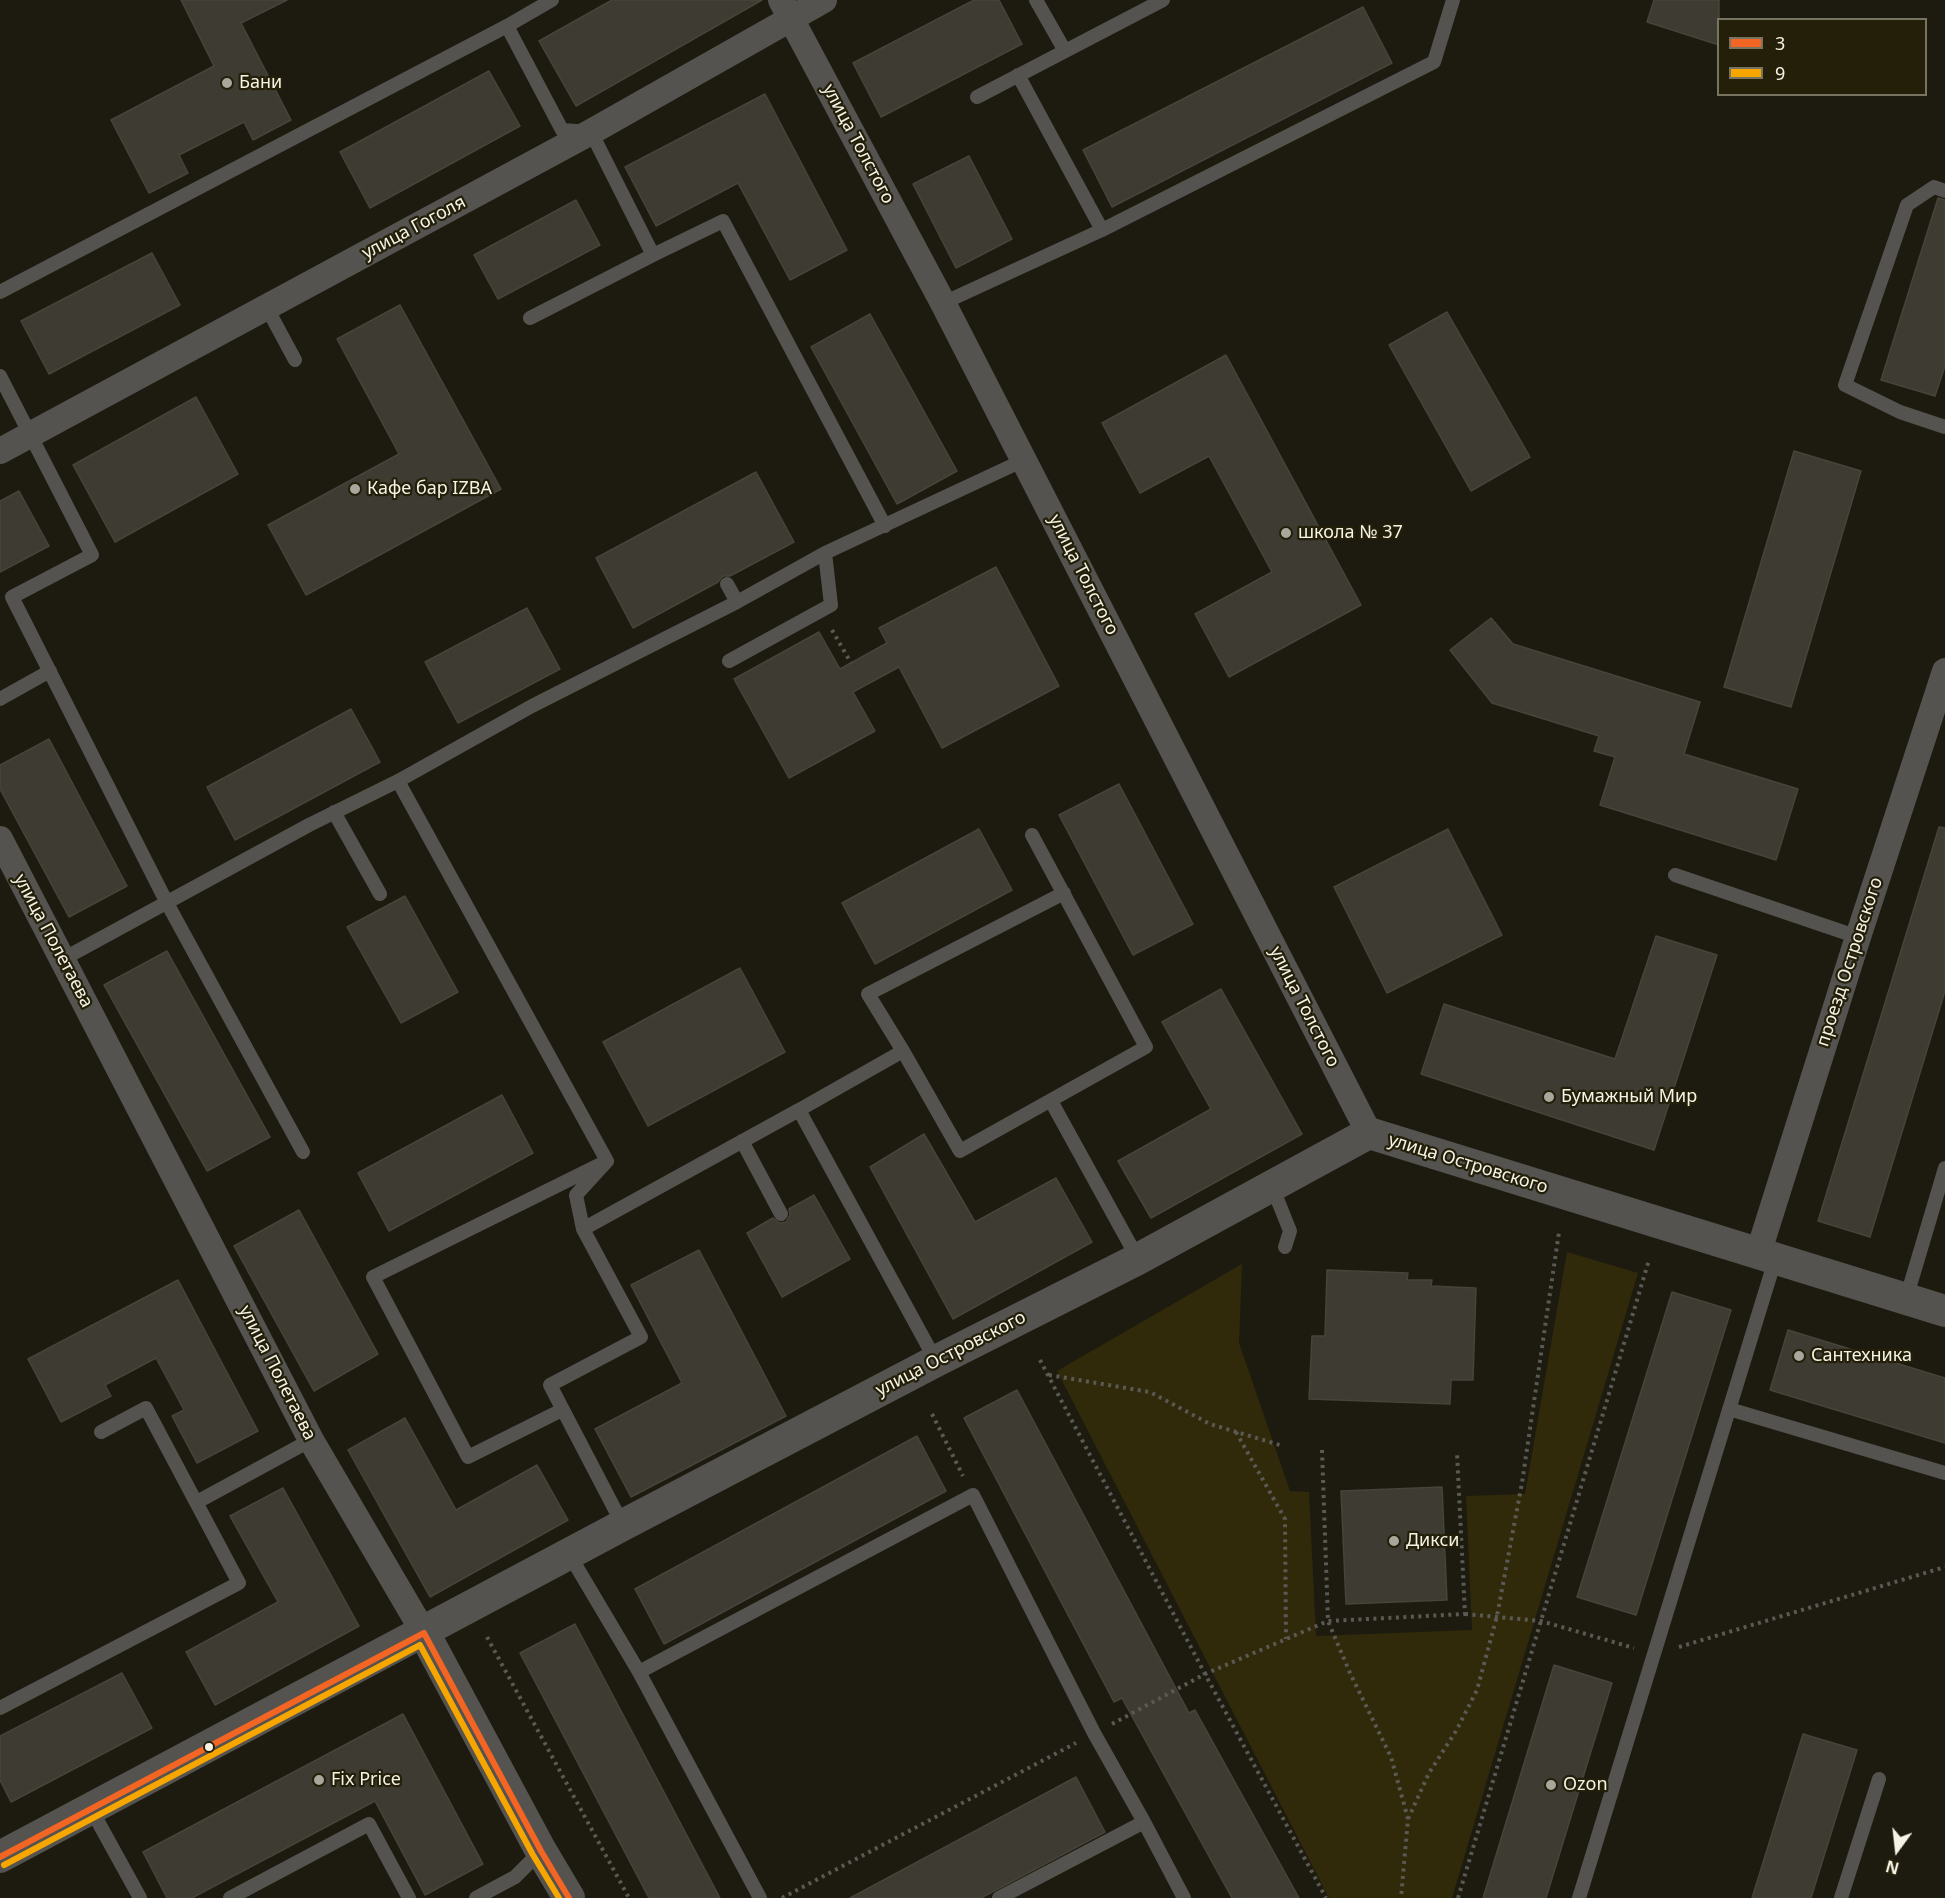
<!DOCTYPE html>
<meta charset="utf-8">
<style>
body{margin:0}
#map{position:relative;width:1945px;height:1898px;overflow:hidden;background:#1d1b0f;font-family:"Noto Sans",sans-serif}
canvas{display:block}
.legend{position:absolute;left:1717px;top:18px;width:210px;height:78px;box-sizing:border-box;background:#231f09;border:2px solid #777461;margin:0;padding:8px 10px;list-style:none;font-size:18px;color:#f5f3e6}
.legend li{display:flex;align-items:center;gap:12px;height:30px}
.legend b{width:30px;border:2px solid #777461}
.north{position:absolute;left:1867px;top:1820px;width:60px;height:60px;-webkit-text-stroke:4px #231f09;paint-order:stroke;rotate:195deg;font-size:16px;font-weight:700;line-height:24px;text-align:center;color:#f5f3e6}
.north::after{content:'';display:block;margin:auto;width:21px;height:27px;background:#f5f3e6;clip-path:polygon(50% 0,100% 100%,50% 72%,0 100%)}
</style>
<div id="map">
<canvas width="1945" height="1898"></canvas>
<ul class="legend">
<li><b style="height:8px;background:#f26522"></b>3</li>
<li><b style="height:8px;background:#f7a600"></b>9</li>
</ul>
<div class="north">N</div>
</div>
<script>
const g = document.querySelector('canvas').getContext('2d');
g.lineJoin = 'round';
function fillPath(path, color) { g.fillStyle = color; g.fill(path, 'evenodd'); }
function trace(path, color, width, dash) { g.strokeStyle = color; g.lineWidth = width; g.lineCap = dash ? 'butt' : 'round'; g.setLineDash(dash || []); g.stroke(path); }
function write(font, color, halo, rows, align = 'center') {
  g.font = font + ' "Noto Sans",sans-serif'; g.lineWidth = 4.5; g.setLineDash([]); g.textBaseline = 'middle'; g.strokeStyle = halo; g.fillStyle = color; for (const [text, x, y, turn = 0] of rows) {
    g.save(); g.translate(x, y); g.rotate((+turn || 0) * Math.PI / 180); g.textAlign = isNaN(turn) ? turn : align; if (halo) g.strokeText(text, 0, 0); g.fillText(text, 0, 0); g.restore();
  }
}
fillPath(new Path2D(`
 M 1567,1252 L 1638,1273 L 1452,1898 L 1329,1898 L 1057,1371 L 1242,1264 L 1239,1343 L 1290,1491 L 1309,1492 L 1316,1636 L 1472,1630 L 1466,1496 L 1525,1494 Z`), '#302a0a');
const building = new Path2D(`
 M 181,0 L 287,0 L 241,23 L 291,120 L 253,140 L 244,122 L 179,155 L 188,173 L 149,193 L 111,120 L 214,66 Z
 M 612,0 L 762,0 L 576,106 L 539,41 Z
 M 974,0 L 999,0 L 1022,44 L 881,117 L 853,63 Z
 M 1654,0 L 1719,0 L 1719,45 L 1647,22 Z
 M 1363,7 L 1392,63 L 1112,207 L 1083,150 Z
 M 489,71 L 520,126 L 370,208 L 340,152 Z
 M 765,94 L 847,250 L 790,280 L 738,183 L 656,226 L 625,167 Z
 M 969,156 L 1012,239 L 956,268 L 913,184 Z
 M 1938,198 L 1945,200 L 1945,366 L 1935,396 L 1881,380 Z
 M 576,200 L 600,245 L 498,299 L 474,255 Z
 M 152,253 L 180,305 L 49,374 L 21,321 Z
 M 400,305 L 501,489 L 306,595 L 268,525 L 399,454 L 337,339 Z
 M 1447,312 L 1530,457 L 1471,491 L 1389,345 Z
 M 870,314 L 957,471 L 897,504 L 811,347 Z
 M 1226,355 L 1361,605 L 1229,677 L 1195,614 L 1272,572 L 1209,456 L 1140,493 L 1102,423 Z
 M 196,397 L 238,474 L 115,542 L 73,465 Z
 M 1794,451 L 1861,471 L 1791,707 L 1724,687 Z
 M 756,472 L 794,542 L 730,576 L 723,576 L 718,582 L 633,628 L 596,558 Z
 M 19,491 L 49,546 L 0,572 L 0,501 Z
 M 996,567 L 1059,686 L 942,748 L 899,667 L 853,692 L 875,731 L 789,778 L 734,679 L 819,632 L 840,669 L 887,643 L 879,628 Z
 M 527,608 L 560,669 L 458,723 L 425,662 Z
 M 1491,618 L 1513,644 L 1700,702 L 1684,754 L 1798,789 L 1776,860 L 1600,805 L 1615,757 L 1594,751 L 1599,736 L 1492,703 L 1450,650 Z
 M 351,709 L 380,762 L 235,840 L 207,787 Z
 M 49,739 L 127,886 L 69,917 L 0,789 L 0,765 Z
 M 1119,784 L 1193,924 L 1133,955 L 1059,815 Z
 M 1939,827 L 1945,828 L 1945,991 L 1870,1237 L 1818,1221 Z
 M 979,829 L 1012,890 L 875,964 L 842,903 Z
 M 1448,829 L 1502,935 L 1387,993 L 1334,887 Z
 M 405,896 L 458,992 L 401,1023 L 347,927 Z
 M 1656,936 L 1717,955 L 1654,1150 L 1421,1074 L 1444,1004 L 1615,1059 Z
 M 167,951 L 270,1137 L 207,1171 L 104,985 Z
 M 740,968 L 785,1052 L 648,1126 L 603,1042 Z
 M 1221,989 L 1302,1134 L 1151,1218 L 1118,1161 L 1211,1109 L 1162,1022 Z
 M 502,1095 L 533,1153 L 389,1231 L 358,1173 Z
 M 924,1134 L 975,1222 L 1056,1178 L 1092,1242 L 953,1319 L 870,1167 Z
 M 814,1195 L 850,1259 L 782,1297 L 747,1233 L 773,1218 L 780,1223 L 786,1222 L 790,1215 L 789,1209 Z
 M 299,1210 L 378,1354 L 314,1391 L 234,1246 Z
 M 699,1250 L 786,1416 L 631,1497 L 595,1429 L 682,1383 L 631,1285 Z
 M 1327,1270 L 1408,1273 L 1407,1280 L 1432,1280 L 1431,1286 L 1476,1288 L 1473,1380 L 1451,1380 L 1450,1404 L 1309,1399 L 1312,1336 L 1325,1336 Z
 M 178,1280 L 258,1431 L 197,1463 L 172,1416 L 184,1410 L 156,1358 L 105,1385 L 111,1396 L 61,1422 L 28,1359 Z
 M 1672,1292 L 1731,1310 L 1636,1615 L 1577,1597 Z
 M 1788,1330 L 1945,1378 L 1945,1443 L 1770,1390 Z
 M 1017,1390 L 1189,1713 L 1195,1710 L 1299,1898 L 1232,1898 L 1122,1698 L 1114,1702 L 964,1418 Z
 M 405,1418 L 456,1510 L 537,1465 L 568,1520 L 430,1597 L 348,1450 Z
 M 917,1436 L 946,1491 L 664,1644 L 635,1589 Z
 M 1442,1487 L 1447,1600 L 1346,1604 L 1341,1491 Z
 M 283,1488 L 359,1626 L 215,1705 L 186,1652 L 278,1602 L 230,1516 Z
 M 575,1624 L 720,1898 L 649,1898 L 520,1653 Z
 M 1554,1665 L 1612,1683 L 1546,1898 L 1483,1898 Z
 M 122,1673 L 152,1728 L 11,1802 L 0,1780 L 0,1736 Z
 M 403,1714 L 483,1864 L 425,1895 L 375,1801 L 192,1898 L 167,1898 L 143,1852 Z
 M 1803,1734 L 1857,1750 L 1811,1898 L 1752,1898 Z
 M 1076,1777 L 1105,1832 L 981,1898 L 850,1898 Z`);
fillPath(building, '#3d3b32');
trace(building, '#46443b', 1.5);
trace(new Path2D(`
 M 832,630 L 851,663
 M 1040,1360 L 1205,1674 L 1326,1898
 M 1049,1375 L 1150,1392 L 1210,1424 L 1283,1446
 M 932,1414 L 963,1476
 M 1236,1432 L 1285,1519 L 1286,1639
 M 1322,1450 L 1328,1621 L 1350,1673 L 1391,1757 L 1408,1819 L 1401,1898
 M 1465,1614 L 1541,1621 L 1634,1648
 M 487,1637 L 629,1898
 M 1679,1647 L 1945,1567
 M 1112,1724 L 1205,1674 L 1328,1621 L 1465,1614 L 1457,1453
 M 1408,1819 L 1429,1773 L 1456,1731 L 1477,1690 L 1497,1616 L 1522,1483 L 1559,1232
 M 782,1898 L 1076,1743
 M 1458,1898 L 1649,1260`), '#5a5953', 4, [3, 4.5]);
trace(new Path2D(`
 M 1036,0 L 1065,51
 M 507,26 L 562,130 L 591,132 L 653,255 L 723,221 L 885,526
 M 1018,75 L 1102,230
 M 977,97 L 1163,0
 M 1945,191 L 1934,187 L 1907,205 L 1845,385 L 1900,412 L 1945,427
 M 0,292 L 507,26 L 552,0
 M 943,303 L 1102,230 L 1434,62 L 1453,0
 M 267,308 L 295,360
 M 530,318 L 653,255
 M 0,376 L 92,555 L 12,597 L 167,903 L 303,1152
 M 727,584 L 737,602
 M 729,661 L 831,605 L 825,553
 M 0,699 L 50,671
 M 398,781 L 607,1161 L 576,1195 L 583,1229 L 641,1337 L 550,1385 L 623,1525
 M 334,812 L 380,894
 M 1675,875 L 1858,937
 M 63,959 L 309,825 L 398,781 L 532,706 L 737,602 L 825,553 L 1024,460
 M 903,1051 L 868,994 L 1064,893
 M 1051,1101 L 1138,1259
 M 799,1110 L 903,1051 L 960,1151 L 1146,1047 L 1032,835
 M 742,1141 L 781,1214
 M 1272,1186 L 1290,1231 L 1285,1247
 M 583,1229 L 799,1110 L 936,1361
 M 1906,1299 L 1945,1168
 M 1729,1409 L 1945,1473
 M 562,1410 L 468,1457 L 373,1277 L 599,1165
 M 197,1502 L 311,1440
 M 569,1554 L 639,1672 L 760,1898
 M 639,1672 L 973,1495 L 1094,1733 L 1144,1822
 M 0,1708 L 239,1583 L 146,1408 L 101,1432
 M 91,1809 L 140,1898
 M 230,1898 L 369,1824 L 409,1898
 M 476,1898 L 515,1877 L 541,1851
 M 999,1898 L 1144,1822 L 1184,1898
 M 1579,1898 L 1775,1260
 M 1841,1898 L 1879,1779`), '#54534f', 14);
trace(new Path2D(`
 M 781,0 L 943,303 L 1369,1133
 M 0,451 L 591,132 L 824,0
 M 0,839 L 311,1440 L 424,1633
 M 1758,1254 L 1858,937 L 1945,671`), '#54534f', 26);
trace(new Path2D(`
 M 424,1633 L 541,1851 L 569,1898
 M 0,1857 L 623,1525 L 936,1361 L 1138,1259 L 1369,1133 L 1945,1311`), '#54534f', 32);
trace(new Path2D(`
 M 0,1857 L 424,1633 L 541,1851 L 569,1898`), '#f26522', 6);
trace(new Path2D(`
 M 4,1865 L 420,1645 L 533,1855 L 559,1898`), '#f7a600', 6);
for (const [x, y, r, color] of [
 [227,83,6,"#a9a79b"],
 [355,489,6,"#a9a79b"],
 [1286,533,6,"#a9a79b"],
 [1549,1097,6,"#a9a79b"],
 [1799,1356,6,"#a9a79b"],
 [1394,1541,6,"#a9a79b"],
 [209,1747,5,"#f5f3e6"],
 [319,1780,6,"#a9a79b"],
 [1551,1785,6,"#a9a79b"]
]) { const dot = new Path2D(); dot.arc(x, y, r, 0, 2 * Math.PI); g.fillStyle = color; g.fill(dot); trace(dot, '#231f09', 2); }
write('18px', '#f5f3e6', '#231f09', [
 ["Бани",239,83],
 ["Кафе бар IZBA",367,489],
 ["школа № 37",1298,533],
 ["Бумажный Мир",1561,1097],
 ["Сантехника",1811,1356],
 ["Дикси",1406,1541],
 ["Fix Price",331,1780],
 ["Ozon",1563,1785]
], 'left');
write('18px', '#f5f3e6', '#231f09', [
 ["улица Толстого",858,144,62],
 ["улица Гоголя",414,228,-28],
 ["улица Толстого",1083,575,63],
 ["улица Полетаева",53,941,62],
 ["проезд Островского",1850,962,-72],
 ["улица Толстого",1304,1007,63],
 ["улица Островского",1468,1164,17],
 ["улица Островского",951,1354,-27],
 ["улица Полетаева",277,1373,63]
]);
</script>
